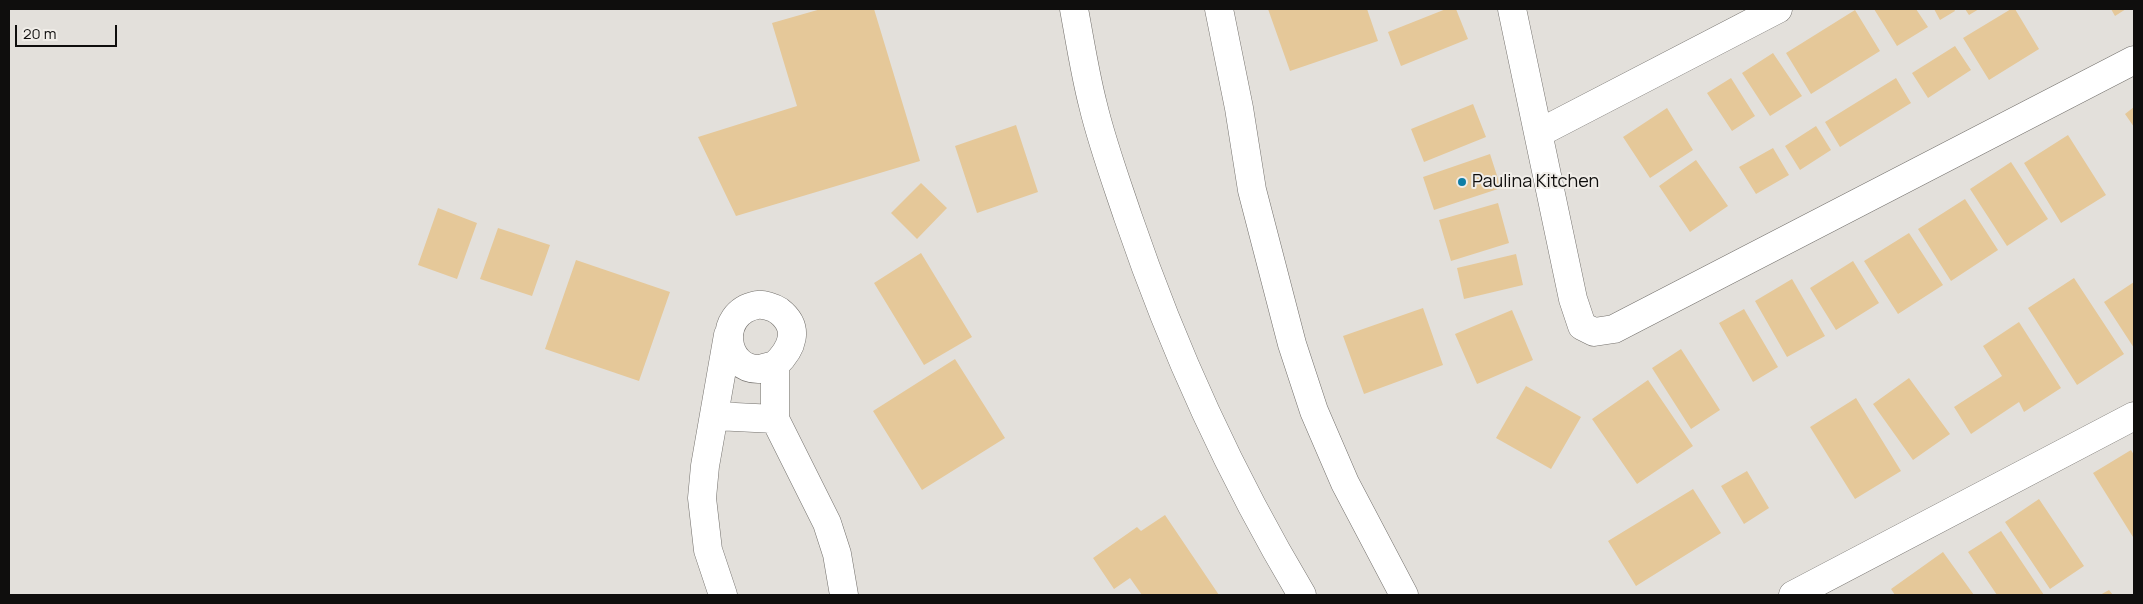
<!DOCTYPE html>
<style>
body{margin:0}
#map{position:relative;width:2143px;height:604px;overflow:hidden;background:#e3e0db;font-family:Manrope,sans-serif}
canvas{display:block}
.frame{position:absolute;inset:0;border:10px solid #0f0e0d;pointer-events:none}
.scale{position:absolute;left:15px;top:25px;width:102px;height:22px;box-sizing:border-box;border:2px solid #0f0e0d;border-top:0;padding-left:6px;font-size:15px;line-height:18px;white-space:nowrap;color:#0f0e0d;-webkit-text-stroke:4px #f0ede8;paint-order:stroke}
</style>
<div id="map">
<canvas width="2143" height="604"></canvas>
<div class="frame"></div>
<div class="scale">20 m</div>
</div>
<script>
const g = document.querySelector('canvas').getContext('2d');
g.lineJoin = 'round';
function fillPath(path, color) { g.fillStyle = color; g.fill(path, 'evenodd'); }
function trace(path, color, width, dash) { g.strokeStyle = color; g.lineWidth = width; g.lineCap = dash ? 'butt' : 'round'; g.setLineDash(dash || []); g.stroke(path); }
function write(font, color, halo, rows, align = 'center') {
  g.font = font + ' Manrope,sans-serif'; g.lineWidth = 4; g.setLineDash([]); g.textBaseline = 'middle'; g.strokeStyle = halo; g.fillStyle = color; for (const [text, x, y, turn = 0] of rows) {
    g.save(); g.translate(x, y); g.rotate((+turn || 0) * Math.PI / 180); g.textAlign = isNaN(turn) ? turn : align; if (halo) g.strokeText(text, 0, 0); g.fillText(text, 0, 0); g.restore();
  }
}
fillPath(new Path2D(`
 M 821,9 L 874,9 L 920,161 L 736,216 L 698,137 L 797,106 L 772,23 Z
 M 1268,9 L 1367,9 L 1378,41 L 1290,71 Z
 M 1446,9 L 1456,9 L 1468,39 L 1401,66 L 1388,32 Z
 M 1874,9 L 1916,9 L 1928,27 L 1897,46 Z
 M 1934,9 L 1954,9 L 1955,11 L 1940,20 Z
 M 1965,9 L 1979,9 L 1969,15 Z
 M 2011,9 L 2015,9 L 2039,49 L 1989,80 L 1963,38 Z
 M 2111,9 L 2126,9 L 2115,16 Z
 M 1855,10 L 1880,51 L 1811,94 L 1786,53 Z
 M 1955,46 L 1971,70 L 1928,98 L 1912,73 Z
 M 1773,53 L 1802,96 L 1770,116 L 1742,73 Z
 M 1731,78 L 1755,116 L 1732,131 L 1707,93 Z
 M 1896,78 L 1911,103 L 1840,147 L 1825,122 Z
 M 1473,104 L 1486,137 L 1424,162 L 1411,129 Z
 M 2134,107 L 2134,127 L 2125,114 Z
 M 1667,108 L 1693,150 L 1650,178 L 1623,137 Z
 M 1016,125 L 1038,192 L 977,213 L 955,146 Z
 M 1816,126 L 1831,150 L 1800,170 L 1785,146 Z
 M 2068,135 L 2106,195 L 2061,223 L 2024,163 Z
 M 1773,148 L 1789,175 L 1756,194 L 1739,167 Z
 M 1490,154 L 1501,188 L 1434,210 L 1423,177 Z
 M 1696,160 L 1728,206 L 1690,232 L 1659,186 Z
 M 2011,162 L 2048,219 L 2007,246 L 1970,189 Z
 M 921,183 L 947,208 L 917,239 L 891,213 Z
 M 1965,199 L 1998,250 L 1951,281 L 1918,229 Z
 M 1498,203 L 1509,243 L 1451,261 L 1439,220 Z
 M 438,208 L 477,223 L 457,279 L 418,265 Z
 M 498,228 L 550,245 L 532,296 L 480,279 Z
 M 1909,233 L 1943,285 L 1898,314 L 1864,261 Z
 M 921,253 L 972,337 L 924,365 L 874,283 Z
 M 1516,254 L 1523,285 L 1464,299 L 1457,268 Z
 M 576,260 L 670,292 L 639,381 L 545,349 Z
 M 1853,261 L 1879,303 L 1836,330 L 1810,288 Z
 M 2074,278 L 2124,354 L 2077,385 L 2028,308 Z
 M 1792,279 L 1825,336 L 1787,357 L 1755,301 Z
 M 2134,282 L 2134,348 L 2104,302 Z
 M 1423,308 L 1443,365 L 1364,394 L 1343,336 Z
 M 1744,309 L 1778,367 L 1753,382 L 1719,323 Z
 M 1512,310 L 1533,360 L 1477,384 L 1455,334 Z
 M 2019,322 L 2061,388 L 2024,412 L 2019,402 L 1971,434 L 1954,407 L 2002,376 L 1983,346 Z
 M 1681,349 L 1720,410 L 1691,429 L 1652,368 Z
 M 955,359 L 1005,438 L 922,490 L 873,411 Z
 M 1909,378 L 1950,434 L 1913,460 L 1873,404 Z
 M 1648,380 L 1693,446 L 1637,484 L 1592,419 Z
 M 1526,386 L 1581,417 L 1551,469 L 1496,438 Z
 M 1856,398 L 1901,471 L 1855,499 L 1810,427 Z
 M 2131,450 L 2134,455 L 2133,537 L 2093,473 Z
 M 1747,471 L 1769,508 L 1744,524 L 1721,486 Z
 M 1693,489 L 1721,533 L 1636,586 L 1608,541 Z
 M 2039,499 L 2084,566 L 2050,589 L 2005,522 Z
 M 1165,515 L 1219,595 L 1142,595 L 1130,578 L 1114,589 L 1093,558 L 1137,527 L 1141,531 Z
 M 2001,531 L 2044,595 L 1997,595 L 1968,552 Z
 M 1943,552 L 1974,595 L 1895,595 L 1891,589 Z
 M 2109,590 L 2113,595 L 2100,595 Z`), '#e5c899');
const street = new Path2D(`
 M 1074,9 C 1080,41 1085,74 1093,105 C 1102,143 1116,181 1128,217 C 1173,349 1231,476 1302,595
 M 1219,9 L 1239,108 L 1252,190 L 1292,344 L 1314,411 L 1345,483 L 1404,595
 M 1512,9 L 1573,299 L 1582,326 L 1594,332 L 1614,329 L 2134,60
 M 1539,133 L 1778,9
 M 775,365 C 770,366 765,368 760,369 C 724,371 715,313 757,305 C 763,304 773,307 779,311 C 801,328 792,349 775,365 L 775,419 L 827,523 L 837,554 L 844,595
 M 715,416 L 775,419
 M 723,595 L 708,550 L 702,498 L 705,466 L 728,335
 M 1793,595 L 2134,416`);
trace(street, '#73706c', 29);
trace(street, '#fff', 28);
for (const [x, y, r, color] of [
 [1462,182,5,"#0e7ea6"]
]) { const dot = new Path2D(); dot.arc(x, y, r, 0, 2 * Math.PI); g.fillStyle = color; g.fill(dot); trace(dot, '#f0ede8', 2); }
write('18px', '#0f0e0d', '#f0ede8', [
 ["Paulina Kitchen",1472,182]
], 'left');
</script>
